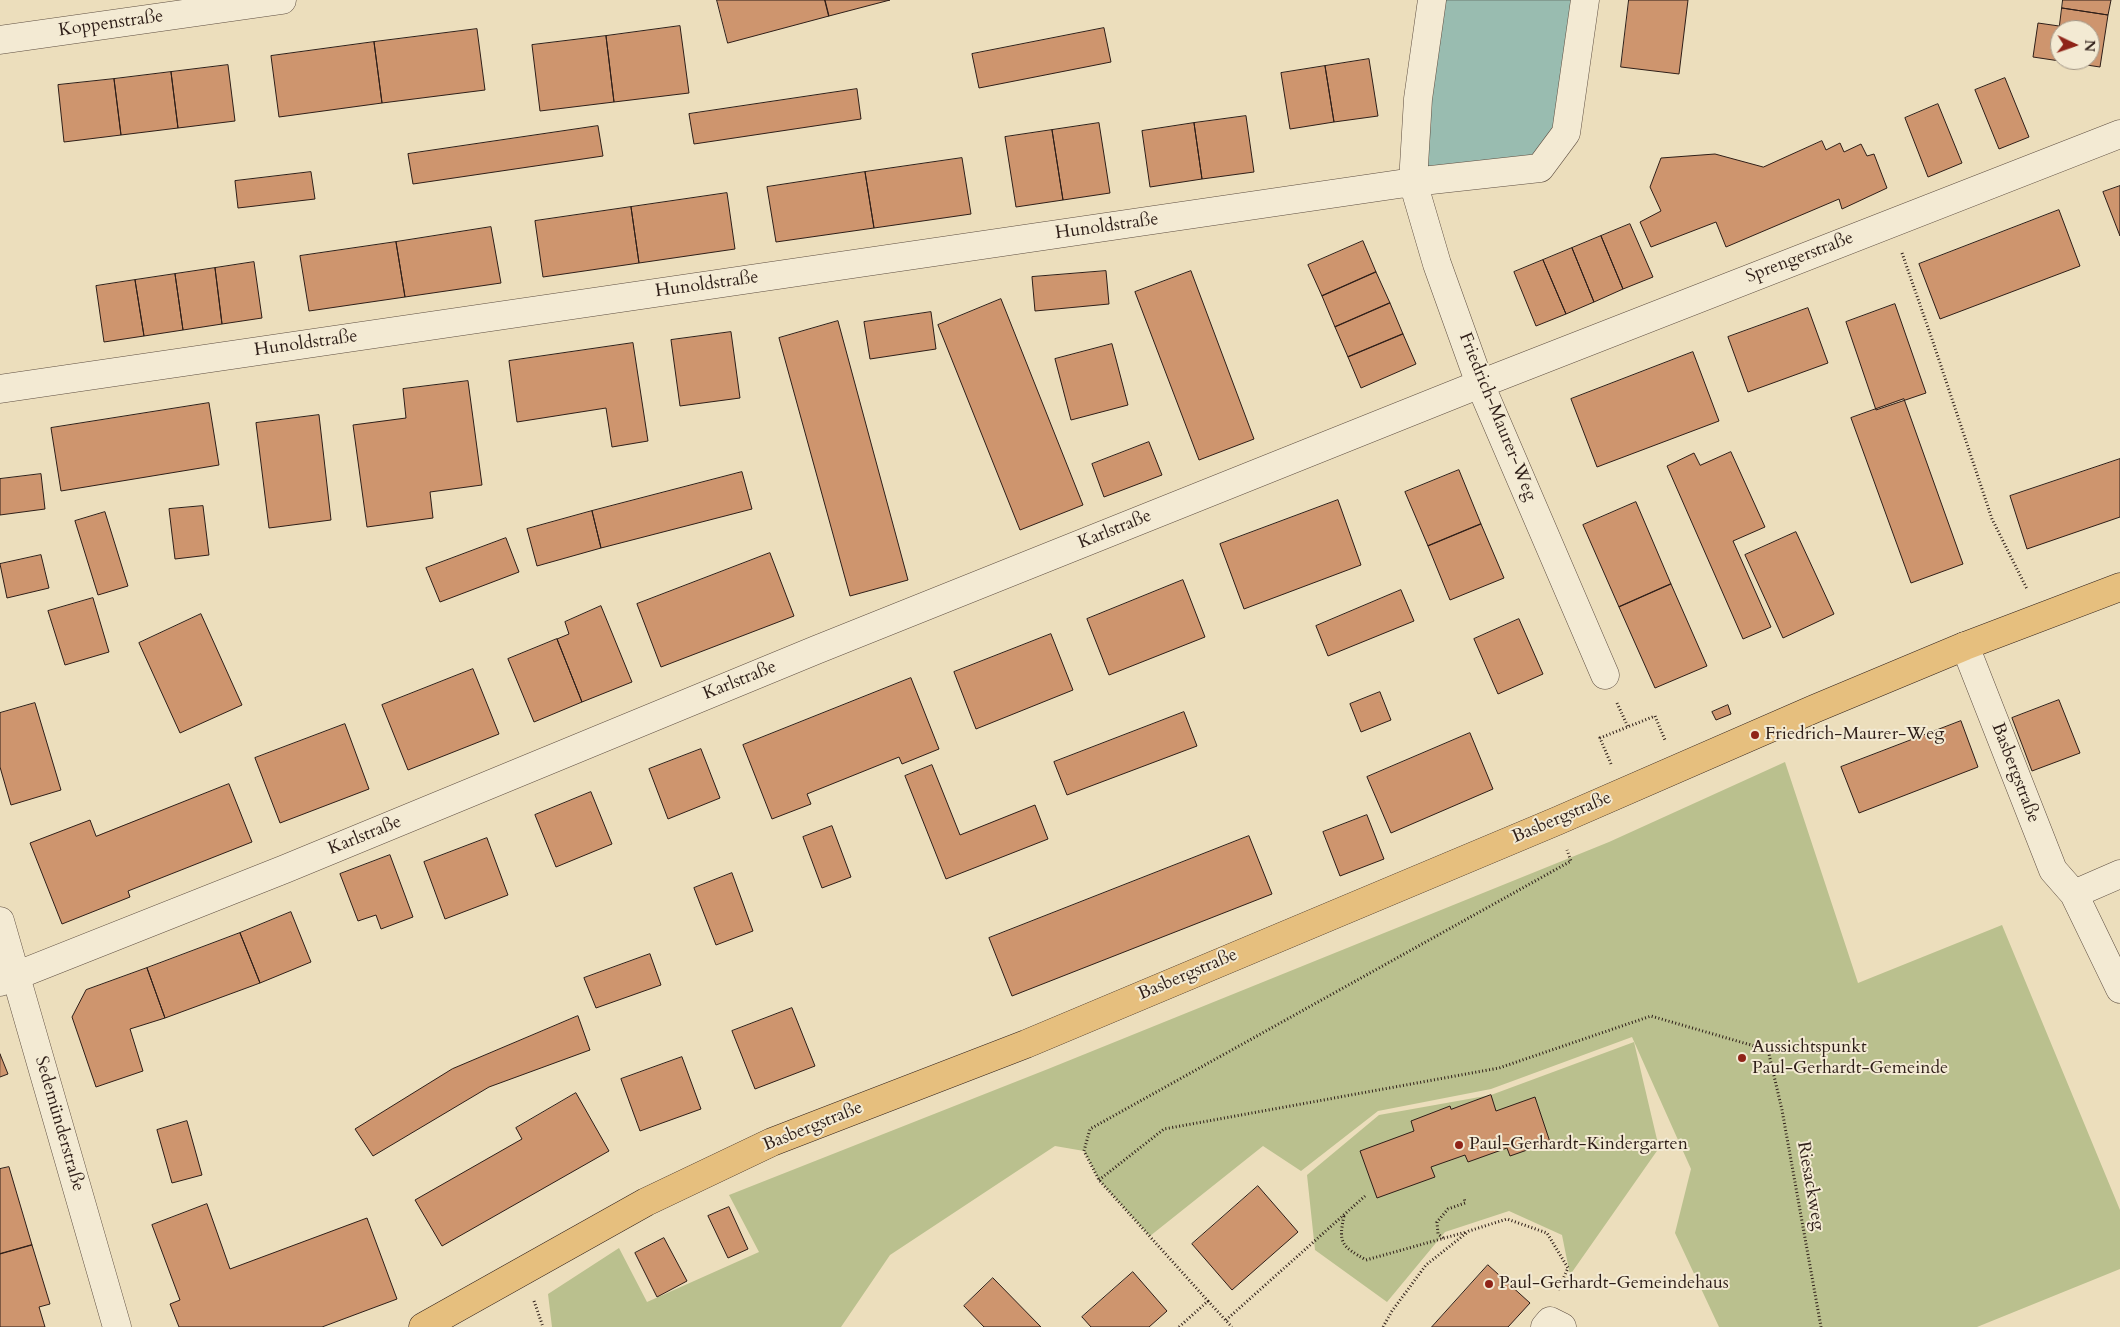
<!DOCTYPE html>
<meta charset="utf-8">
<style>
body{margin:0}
#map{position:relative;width:2120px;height:1327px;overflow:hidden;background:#ecdebc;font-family:Cardo,serif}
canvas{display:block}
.north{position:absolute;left:2050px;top:20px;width:50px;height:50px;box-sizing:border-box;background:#f3ead3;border:1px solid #a49888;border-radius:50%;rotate:93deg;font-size:14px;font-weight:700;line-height:20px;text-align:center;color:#2e1e18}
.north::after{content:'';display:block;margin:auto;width:18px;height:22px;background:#8f2418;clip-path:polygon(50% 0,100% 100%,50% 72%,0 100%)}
</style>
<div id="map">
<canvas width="2120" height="1327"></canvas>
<div class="north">N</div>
</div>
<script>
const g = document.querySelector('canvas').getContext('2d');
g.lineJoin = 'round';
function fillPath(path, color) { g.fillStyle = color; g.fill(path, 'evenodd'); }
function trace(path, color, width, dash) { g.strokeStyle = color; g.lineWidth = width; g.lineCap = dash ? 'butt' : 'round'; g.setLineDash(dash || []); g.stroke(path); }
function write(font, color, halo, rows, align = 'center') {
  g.font = font + ' Cardo,serif'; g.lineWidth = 4; g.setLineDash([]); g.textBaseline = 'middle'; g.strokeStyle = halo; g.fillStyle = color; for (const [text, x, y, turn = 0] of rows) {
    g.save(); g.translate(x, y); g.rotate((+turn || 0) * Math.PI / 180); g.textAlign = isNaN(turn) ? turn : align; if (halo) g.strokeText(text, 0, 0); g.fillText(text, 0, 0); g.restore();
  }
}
fillPath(new Path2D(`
 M 1785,762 L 1858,983 L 2002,925 L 2120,1210 L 2120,1269 L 1977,1327 L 1719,1327 L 1675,1233 L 1691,1169 L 1632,1037 L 1491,1089 L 1378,1111 L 1301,1171 L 1263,1146 L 1150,1236 L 1099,1180 L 1084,1151 L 1055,1146 L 890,1255 L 841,1327 L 552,1327 L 548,1294 L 619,1248 L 647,1302 L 759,1252 L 729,1195 L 1048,1069 L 1609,842 Z
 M 1634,1042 L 1659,1148 L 1570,1275 L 1562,1235 L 1509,1211 L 1445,1232 L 1387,1302 L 1315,1250 L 1307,1175 L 1379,1115 L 1491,1095 Z`), '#bac08e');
const water = new Path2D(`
 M 1439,0 L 1572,0 L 1555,126 L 1533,156 L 1424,168 Z`);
fillPath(water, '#99bcb0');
trace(water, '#6e7d73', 1);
const building = new Path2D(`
 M 717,0 L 825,0 L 829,16 L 728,43 Z
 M 825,0 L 890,0 L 829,16 Z
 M 1629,0 L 1688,0 L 1679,74 L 1621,67 Z
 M 2063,0 L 2111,0 L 2108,15 L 2062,8 Z
 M 2062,8 L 2108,15 L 2100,67 L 2033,57 L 2038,23 L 2059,26 ZM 2060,30 L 2090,30 L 2090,60 L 2060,60 Z
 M 680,26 L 689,93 L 614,102 L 606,36 Z
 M 1104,28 L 1111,62 L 979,88 L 972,54 Z
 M 477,29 L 485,90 L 382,103 L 374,42 Z
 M 606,36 L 614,102 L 540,111 L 532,45 Z
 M 374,42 L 382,103 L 279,117 L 271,56 Z
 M 1369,59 L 1378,116 L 1334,122 L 1325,66 Z
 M 228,65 L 235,121 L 178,128 L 171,72 Z
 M 1325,66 L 1334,122 L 1290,129 L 1281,73 Z
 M 171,72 L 178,128 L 121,135 L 114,79 Z
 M 2005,78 L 2029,137 L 1999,149 L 1975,90 Z
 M 114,79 L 121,135 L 64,142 L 58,85 Z
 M 857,89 L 861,119 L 694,144 L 689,114 Z
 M 1938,104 L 1962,163 L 1928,177 L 1905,118 Z
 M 1246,116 L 1254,172 L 1202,179 L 1194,123 Z
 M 1099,123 L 1110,193 L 1063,200 L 1052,130 Z
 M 1194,123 L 1202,179 L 1150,187 L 1142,131 Z
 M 598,126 L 603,156 L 413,184 L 408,154 Z
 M 1052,130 L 1063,200 L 1016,207 L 1005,137 Z
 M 1822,141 L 1826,150 L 1840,143 L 1844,152 L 1861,144 L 1867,156 L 1874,154 L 1887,188 L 1842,209 L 1839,199 L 1726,247 L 1716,222 L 1651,247 L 1640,222 L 1661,211 L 1650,187 L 1661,158 L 1715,154 L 1763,167 Z
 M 962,158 L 971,214 L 874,228 L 865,172 Z
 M 311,172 L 315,199 L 238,208 L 235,181 Z
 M 865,172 L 874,228 L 776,242 L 767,187 Z
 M 2120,186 L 2120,236 L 2103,192 Z
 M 727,193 L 735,249 L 639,263 L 631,207 Z
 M 631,207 L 639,263 L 543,277 L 535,221 Z
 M 2059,210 L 2080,266 L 1940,319 L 1919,264 Z
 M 1630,224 L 1653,277 L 1623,289 L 1601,236 Z
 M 491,227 L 501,283 L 405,297 L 396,242 Z
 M 1601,236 L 1623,289 L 1594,302 L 1572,248 Z
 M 1363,241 L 1376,272 L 1322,296 L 1308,265 Z
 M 396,242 L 405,297 L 309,311 L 300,256 Z
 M 1572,248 L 1594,302 L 1566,314 L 1543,260 Z
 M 1543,260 L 1566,314 L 1536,326 L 1514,272 Z
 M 254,262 L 262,318 L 222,324 L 215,268 Z
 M 215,268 L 222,324 L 183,330 L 175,274 Z
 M 1106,271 L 1109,304 L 1035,311 L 1032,277 Z
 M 1191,271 L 1254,439 L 1199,460 L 1135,292 Z
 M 1376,272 L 1390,303 L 1335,327 L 1322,296 Z
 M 175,274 L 183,330 L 144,336 L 135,280 Z
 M 135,280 L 144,336 L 104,342 L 96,286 Z
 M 1001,299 L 1083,505 L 1020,530 L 938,325 Z
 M 1390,303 L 1403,334 L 1348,357 L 1335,327 Z
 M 1895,304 L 1926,393 L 1876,410 L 1846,322 Z
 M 1808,308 L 1828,363 L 1748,392 L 1728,337 Z
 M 931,312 L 936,349 L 870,359 L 864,322 Z
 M 838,321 L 908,580 L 850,596 L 779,338 Z
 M 731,332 L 740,398 L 680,406 L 671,340 Z
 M 1403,334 L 1416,364 L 1361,388 L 1348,357 Z
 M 633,343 L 648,441 L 612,447 L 606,408 L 517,422 L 509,361 Z
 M 1112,344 L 1128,405 L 1071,420 L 1055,359 Z
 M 1693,352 L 1719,421 L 1597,467 L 1571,399 Z
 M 468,381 L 482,485 L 430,492 L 433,518 L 367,527 L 353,425 L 406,418 L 403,389 Z
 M 1904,399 L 1963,564 L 1911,583 L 1851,418 Z
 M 209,403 L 219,465 L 61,491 L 51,428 Z
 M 319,415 L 331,520 L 269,528 L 256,423 Z
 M 1149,442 L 1162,475 L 1104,497 L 1092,464 Z
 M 1731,452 L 1765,527 L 1733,541 L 1771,627 L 1743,639 L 1667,466 L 1694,453 L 1700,465 Z
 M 2120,459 L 2120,517 L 2027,549 L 2010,496 Z
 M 1459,470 L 1481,524 L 1428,546 L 1405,492 Z
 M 742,472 L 752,509 L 601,548 L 592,511 Z
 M 41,474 L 45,509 L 0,515 L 0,479 Z
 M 1338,500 L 1361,565 L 1244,609 L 1220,544 Z
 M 1636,502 L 1671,584 L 1619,607 L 1583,525 Z
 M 203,506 L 209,555 L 175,559 L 169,509 Z
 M 592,511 L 601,548 L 537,566 L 527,529 Z
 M 105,512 L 128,586 L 98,595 L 75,521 Z
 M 1481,524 L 1504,578 L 1450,600 L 1428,546 Z
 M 1796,532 L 1834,614 L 1783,638 L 1745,555 Z
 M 506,538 L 519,572 L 440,602 L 426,568 Z
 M 770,553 L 794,616 L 661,667 L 637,604 Z
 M 41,555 L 49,588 L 7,598 L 0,564 Z
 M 1183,580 L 1205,637 L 1109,675 L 1087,619 Z
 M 1671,584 L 1707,666 L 1655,688 L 1619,607 Z
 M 1401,590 L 1414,621 L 1328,656 L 1316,626 Z
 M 93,598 L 109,652 L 65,665 L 48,611 Z
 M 601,606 L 632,682 L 582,702 L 557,639 L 569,634 L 565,622 Z
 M 201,614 L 242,705 L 180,733 L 139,643 Z
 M 1519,619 L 1543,674 L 1498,694 L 1474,639 Z
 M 1051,634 L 1073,690 L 976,729 L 954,672 Z
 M 557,639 L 582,702 L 534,722 L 508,659 Z
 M 473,669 L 499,734 L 408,770 L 382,705 Z
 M 911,678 L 939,749 L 902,764 L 899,757 L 807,794 L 811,804 L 772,819 L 743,745 Z
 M 1380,692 L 1391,720 L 1361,732 L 1350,704 Z
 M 2059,700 L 2080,753 L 2032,771 L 2012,718 Z
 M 35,703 L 61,790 L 11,805 L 0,767 L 0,713 Z
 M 1728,705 L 1731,714 L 1716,720 L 1712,712 Z
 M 1184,712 L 1197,746 L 1067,795 L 1054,762 Z
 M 1961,721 L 1978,767 L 1859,813 L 1841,767 Z
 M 345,724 L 369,789 L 280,823 L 255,758 Z
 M 1470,733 L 1493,789 L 1391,833 L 1367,777 Z
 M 701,749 L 720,798 L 668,819 L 649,769 Z
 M 932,765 L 960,835 L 1035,805 L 1048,839 L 946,879 L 905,776 Z
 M 229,784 L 252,842 L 128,891 L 130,897 L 62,924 L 30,843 L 90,820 L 96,836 Z
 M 591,792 L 612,844 L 556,867 L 535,815 Z
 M 1367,815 L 1384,859 L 1340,876 L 1323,832 Z
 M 832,826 L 851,877 L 822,888 L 803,837 Z
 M 1249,836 L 1272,894 L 1012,996 L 989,938 Z
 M 487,838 L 508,895 L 445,919 L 424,862 Z
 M 390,855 L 413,917 L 381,929 L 376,915 L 358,921 L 340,874 Z
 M 732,873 L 753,931 L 716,945 L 694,888 Z
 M 291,912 L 311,962 L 260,983 L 240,933 Z
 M 240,933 L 260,983 L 165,1018 L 147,968 Z
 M 650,954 L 661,985 L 596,1008 L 584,978 Z
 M 147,968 L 165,1018 L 130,1029 L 143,1071 L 96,1087 L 72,1017 L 86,990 Z
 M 792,1008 L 815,1066 L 755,1089 L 732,1031 Z
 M 578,1016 L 590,1050 L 489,1087 L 373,1156 L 355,1129 L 452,1069 Z
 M 0,1054 L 8,1074 L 0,1077 Z
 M 682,1057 L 701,1109 L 640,1131 L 621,1079 Z
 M 576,1093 L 609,1151 L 442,1246 L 415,1200 L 522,1139 L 516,1128 Z
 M 1491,1095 L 1496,1111 L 1535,1097 L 1550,1142 L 1510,1156 L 1507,1148 L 1468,1162 L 1465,1155 L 1431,1167 L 1435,1177 L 1377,1198 L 1360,1151 L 1414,1131 L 1411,1121 L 1450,1106 L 1451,1109 Z
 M 187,1121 L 202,1175 L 172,1183 L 157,1130 Z
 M 9,1167 L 32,1245 L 0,1254 L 0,1169 Z
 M 1258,1186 L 1298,1232 L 1232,1290 L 1192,1244 Z
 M 207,1204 L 230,1269 L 367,1218 L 397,1299 L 322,1327 L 179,1327 L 170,1304 L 180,1300 L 152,1225 Z
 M 729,1207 L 748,1249 L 728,1258 L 708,1216 Z
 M 664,1238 L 687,1281 L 657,1297 L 635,1253 Z
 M 32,1245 L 50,1304 L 39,1307 L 45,1327 L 0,1327 L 0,1254 Z
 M 1488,1265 L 1530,1303 L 1508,1327 L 1432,1327 Z
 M 1133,1272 L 1167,1311 L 1149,1327 L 1091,1327 L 1082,1317 Z
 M 993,1278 L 1041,1327 L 984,1327 L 964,1306 Z`);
fillPath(building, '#ce956e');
trace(building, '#2e1e18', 1);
const minor = new Path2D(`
 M 1432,0 L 1418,99 L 1413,182 L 1437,264 L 1480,384 L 1605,675
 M 0,40 L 282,0
 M 0,389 L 1413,182 L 1540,168 L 1566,133 L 1585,0
 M 1965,646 L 2053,870 L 2074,894 L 2120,989
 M 2074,894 L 2120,874
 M 0,921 L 117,1327
 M 0,982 L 285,869 L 816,650 L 1480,384 L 2120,134
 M 1545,1327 L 1550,1321 L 1562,1327`);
const major = new Path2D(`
 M 423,1327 L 646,1202 L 772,1142 L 1026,1044 L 1557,821 L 1814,709 L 1965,646 L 2120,587`);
trace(minor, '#5e4e41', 29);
trace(major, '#2e1e18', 29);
trace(new Path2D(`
 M 1902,253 L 1933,342 L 1992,519 L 2027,589
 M 1617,703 L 1628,727
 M 1611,764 L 1600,738 L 1655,716 L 1665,740
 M 1099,1180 L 1164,1129 L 1499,1068 L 1651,1016 L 1768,1050 L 1782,1110 L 1821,1327
 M 1344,1216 C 1338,1244 1342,1246 1366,1260 L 1466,1232
 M 1443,1238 L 1438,1234 L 1437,1222 L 1448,1209 L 1465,1203 L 1464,1197
 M 534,1301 L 543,1327
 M 1208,1301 L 1232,1327
 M 1226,1320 L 1365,1196
 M 1179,1327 L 1208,1301 L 1099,1180 L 1084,1151 L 1090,1129 L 1571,861 L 1567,850
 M 1383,1327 L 1392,1311 L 1426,1265 L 1469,1231 L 1507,1219 L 1547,1233 L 1568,1268 L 1557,1292`), '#2e1e18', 3, [1, 2.5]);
trace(minor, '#f3ead3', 28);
trace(major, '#e6bf7e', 28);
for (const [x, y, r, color] of [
 [1755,735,5,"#8f2418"],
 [1742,1058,5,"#8f2418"],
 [1459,1145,5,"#8f2418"],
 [1489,1284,5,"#8f2418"]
]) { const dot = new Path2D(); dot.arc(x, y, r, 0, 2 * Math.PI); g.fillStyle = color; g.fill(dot); trace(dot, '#f3ead3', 2); }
write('18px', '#2e1e18', '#f3ead3', [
 ["Koppenstraße",111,24,-8],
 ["Hunoldstraße",1107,227,-8],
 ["Sprengerstraße",1800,258,-21],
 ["Hunoldstraße",707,285,-8],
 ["Hunoldstraße",306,344,-8],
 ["Friedrich-Maurer-Weg",1497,417,68],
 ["Karlstraße",1115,530,-22],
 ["Karlstraße",740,681,-22],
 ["Basbergstraße",2015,773,69],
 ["Basbergstraße",1562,818,-23],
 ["Karlstraße",365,836,-22],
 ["Basbergstraße",1188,975,-23],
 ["Sedemünderstraße",59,1124,74],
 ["Basbergstraße",813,1127,-22],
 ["Riesackweg",1810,1186,80]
]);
write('18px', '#2e1e18', '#f3ead3', [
 ["Friedrich-Maurer-Weg",1765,735],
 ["Aussichtspunkt",1752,1048],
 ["Paul-Gerhardt-Gemeinde",1752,1069],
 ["Paul-Gerhardt-Kindergarten",1469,1145],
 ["Paul-Gerhardt-Gemeindehaus",1499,1284]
], 'left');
</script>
